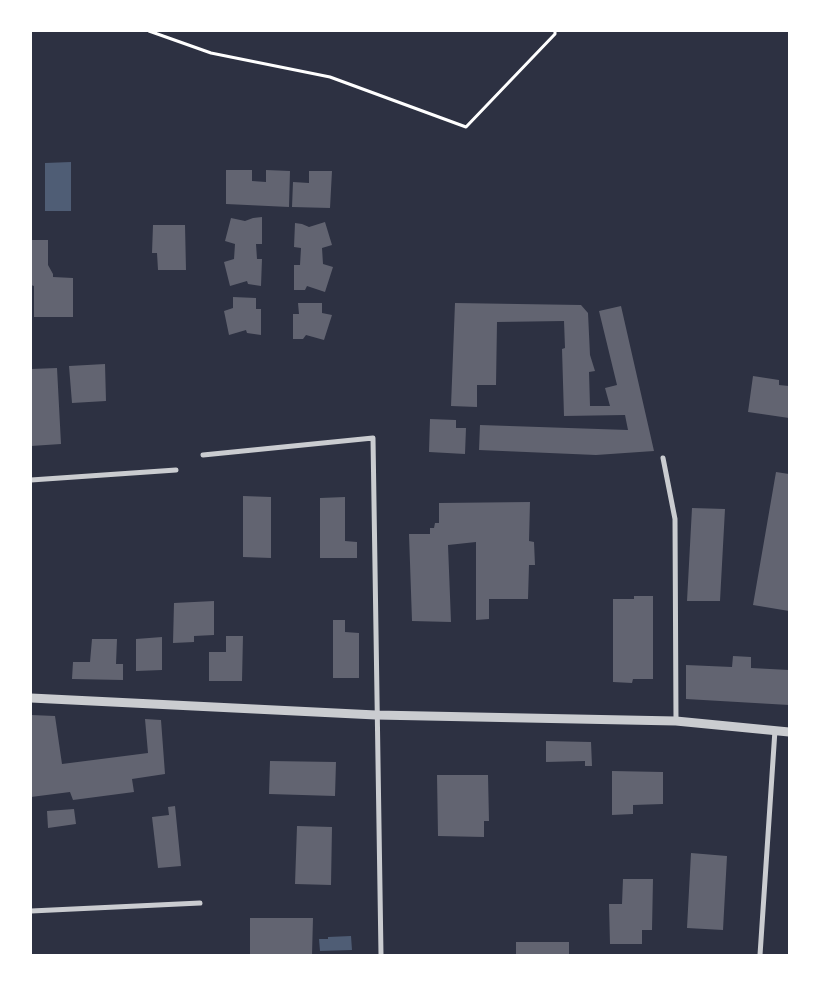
<!DOCTYPE html>
<style>
body{margin:0}
#map{position:relative;width:820px;height:986px;overflow:hidden;background:#2d3142;font-family:Karla,sans-serif}
canvas{display:block}
.frame{position:absolute;inset:0;border:32px solid #fff;pointer-events:none}
</style>
<div id="map">
<canvas width="820" height="986"></canvas>
<div class="frame"></div>
</div>
<script>
const g = document.querySelector('canvas').getContext('2d');
g.lineJoin = 'round';
function fillPath(path, color) { g.fillStyle = color; g.fill(path, 'evenodd'); }
function trace(path, color, width, dash) { g.strokeStyle = color; g.lineWidth = width; g.lineCap = dash ? 'butt' : 'round'; g.setLineDash(dash || []); g.stroke(path); }
fillPath(new Path2D(`
 M 71,162 L 71,211 L 45,211 L 45,163 Z
 M 351,936 L 352,950 L 320,951 L 319,939 L 328,939 L 328,937 Z`), '#4f5d75');
fillPath(new Path2D(`
 M 226,170 L 252,170 L 252,181 L 266,182 L 266,170 L 290,171 L 289,207 L 226,204 Z
 M 309,171 L 332,171 L 330,208 L 292,207 L 293,182 L 309,183 Z
 M 262,217 L 262,244 L 256,244 L 257,259 L 262,259 L 261,286 L 248,284 L 247,281 L 230,286 L 224,262 L 234,259 L 235,244 L 225,241 L 231,218 L 245,221 L 253,218 Z
 M 325,222 L 332,245 L 322,248 L 323,264 L 333,267 L 325,292 L 307,286 L 305,290 L 294,290 L 294,265 L 300,265 L 301,248 L 294,247 L 295,223 L 302,224 L 309,227 Z
 M 153,225 L 185,225 L 186,270 L 158,270 L 157,253 L 152,253 Z
 M 31,240 L 48,240 L 48,265 L 53,274 L 53,277 L 73,278 L 73,317 L 34,317 L 34,286 L 31,285 Z
 M 233,297 L 256,298 L 256,309 L 261,309 L 261,335 L 247,333 L 246,330 L 229,335 L 224,311 L 233,308 Z
 M 298,303 L 322,303 L 322,313 L 332,315 L 324,340 L 306,335 L 303,339 L 293,339 L 293,314 L 299,314 Z
 M 455,303 L 581,305 L 588,313 L 590,355 L 595,371 L 589,372 L 590,406 L 610,406 L 605,388 L 617,385 L 599,311 L 621,306 L 654,451 L 596,455 L 479,450 L 480,425 L 628,430 L 625,415 L 564,416 L 562,349 L 565,348 L 564,321 L 497,322 L 496,385 L 477,385 L 477,407 L 451,406 Z
 M 105,364 L 106,401 L 72,403 L 69,366 Z
 M 57,368 L 61,444 L 31,446 L 31,369 Z
 M 753,376 L 779,380 L 779,385 L 789,386 L 789,418 L 748,412 Z
 M 430,419 L 456,420 L 456,428 L 466,428 L 465,454 L 429,452 Z
 M 776,472 L 789,474 L 789,611 L 753,605 Z
 M 243,496 L 271,497 L 271,558 L 243,557 Z
 M 345,497 L 345,541 L 357,542 L 357,558 L 320,558 L 320,498 Z
 M 530,502 L 529,541 L 534,542 L 535,565 L 529,565 L 528,599 L 489,599 L 489,619 L 476,620 L 476,542 L 448,545 L 451,622 L 412,621 L 409,534 L 430,534 L 430,528 L 434,528 L 435,523 L 439,523 L 439,503 Z
 M 692,508 L 725,509 L 720,601 L 687,601 Z
 M 634,596 L 653,596 L 653,679 L 633,679 L 632,683 L 613,682 L 613,599 L 634,599 Z
 M 214,601 L 214,635 L 194,636 L 194,642 L 173,643 L 174,603 Z
 M 333,620 L 345,620 L 345,632 L 359,633 L 359,678 L 333,678 Z
 M 226,636 L 243,636 L 242,681 L 209,681 L 209,652 L 226,652 Z
 M 162,637 L 162,670 L 136,671 L 136,639 Z
 M 92,639 L 117,639 L 116,664 L 123,664 L 123,680 L 72,679 L 73,662 L 90,662 Z
 M 733,656 L 751,657 L 751,668 L 789,670 L 789,705 L 686,699 L 686,665 L 732,667 Z
 M 31,715 L 55,716 L 62,764 L 148,753 L 145,719 L 161,720 L 165,774 L 132,779 L 134,792 L 73,800 L 70,792 L 31,797 Z
 M 546,741 L 591,742 L 592,766 L 585,766 L 585,761 L 546,762 Z
 M 270,761 L 336,762 L 335,796 L 269,794 Z
 M 612,771 L 663,772 L 663,804 L 633,805 L 633,814 L 612,815 Z
 M 437,775 L 488,775 L 489,821 L 484,821 L 484,837 L 438,836 Z
 M 175,806 L 181,866 L 158,868 L 152,817 L 169,815 L 168,807 Z
 M 74,809 L 76,824 L 48,828 L 47,811 Z
 M 297,826 L 332,827 L 331,885 L 295,884 Z
 M 691,853 L 727,856 L 723,930 L 687,928 Z
 M 623,879 L 653,879 L 652,930 L 642,930 L 642,944 L 610,944 L 609,904 L 622,904 Z
 M 250,918 L 313,918 L 312,955 L 250,955 Z
 M 516,942 L 569,942 L 569,955 L 516,955 Z`), '#626471');
trace(new Path2D(`
 M 149,31 L 211,53 L 330,77 L 466,127 L 555,34 L 555,31`), '#fff', 3);
trace(new Path2D(`
 M 203,455 L 373,438 L 381,955
 M 663,458 L 675,519 L 676,721
 M 31,480 L 176,470
 M 31,911 L 200,903
 M 760,955 L 775,730`), '#caccd0', 5);
trace(new Path2D(`
 M 31,698 L 376,715 L 676,721 L 789,732`), '#caccd0', 9);
</script>
